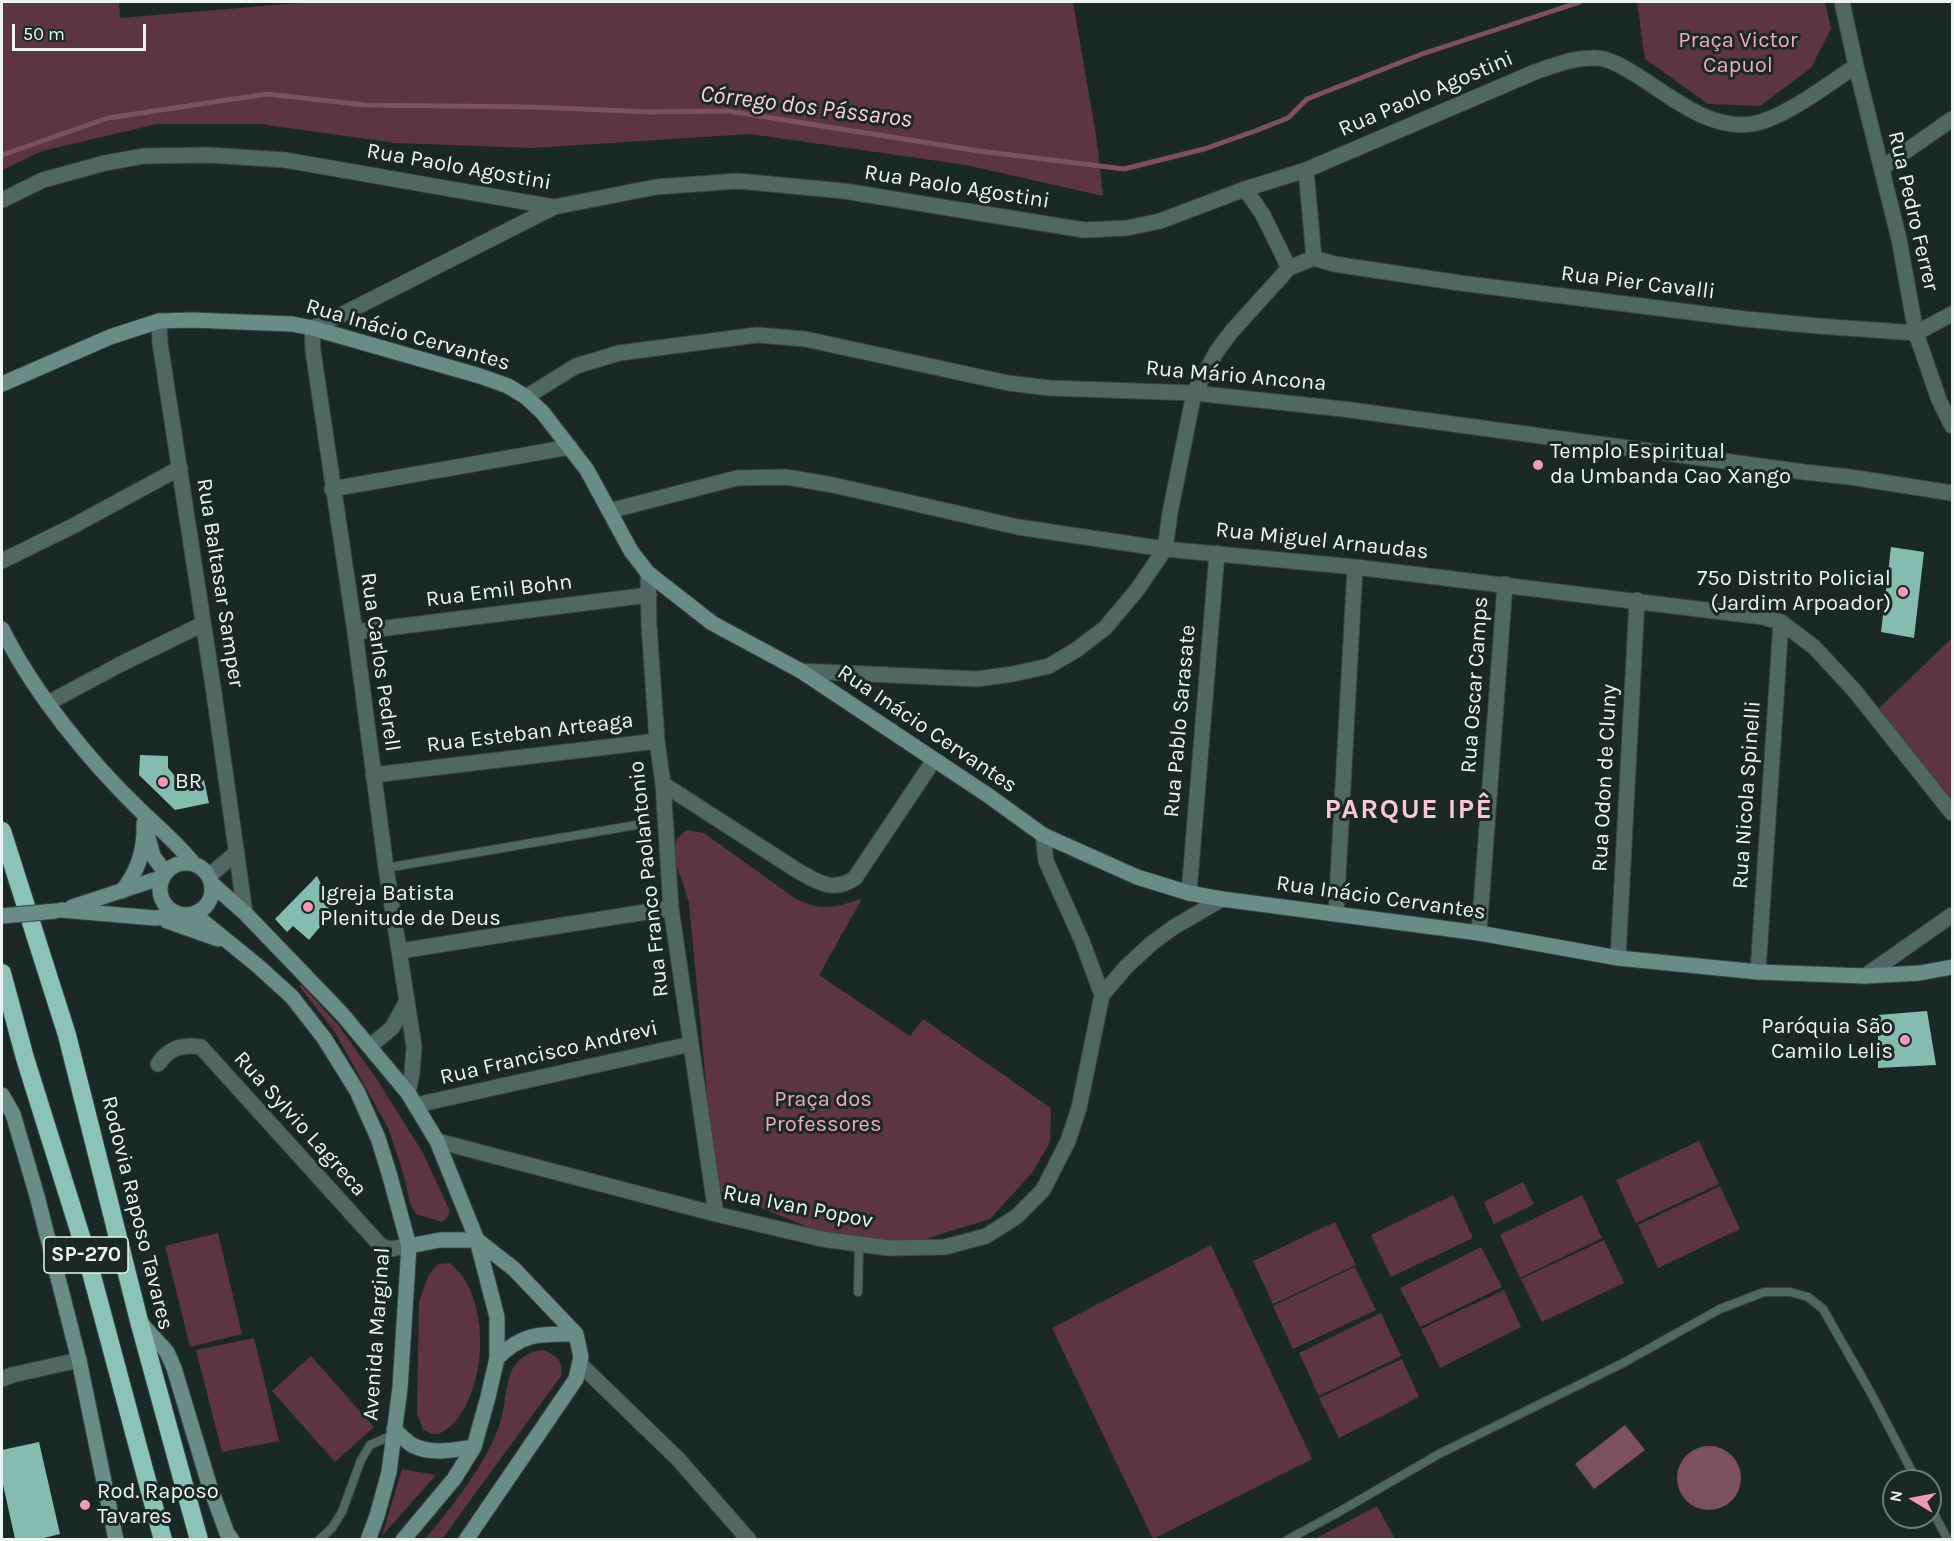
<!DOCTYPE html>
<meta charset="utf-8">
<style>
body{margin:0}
#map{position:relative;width:1954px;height:1541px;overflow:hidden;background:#1b2925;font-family:Karla,sans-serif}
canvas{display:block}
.frame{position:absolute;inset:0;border:3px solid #ebf4f2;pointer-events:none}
.north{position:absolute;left:1882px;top:1469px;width:60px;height:60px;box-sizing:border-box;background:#1b2925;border:2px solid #6e7a77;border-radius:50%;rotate:280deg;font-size:16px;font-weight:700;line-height:24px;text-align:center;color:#ebf4f2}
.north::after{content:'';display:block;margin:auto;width:21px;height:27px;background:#f09ab6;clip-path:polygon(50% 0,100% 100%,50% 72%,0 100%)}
.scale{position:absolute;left:12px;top:24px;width:134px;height:27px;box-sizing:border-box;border:3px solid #ebf4f2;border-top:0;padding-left:8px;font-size:18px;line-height:21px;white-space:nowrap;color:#ebf4f2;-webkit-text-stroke:4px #1b2925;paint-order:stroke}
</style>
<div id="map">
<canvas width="1954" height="1541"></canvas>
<div class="frame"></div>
<div class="north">N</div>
<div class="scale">50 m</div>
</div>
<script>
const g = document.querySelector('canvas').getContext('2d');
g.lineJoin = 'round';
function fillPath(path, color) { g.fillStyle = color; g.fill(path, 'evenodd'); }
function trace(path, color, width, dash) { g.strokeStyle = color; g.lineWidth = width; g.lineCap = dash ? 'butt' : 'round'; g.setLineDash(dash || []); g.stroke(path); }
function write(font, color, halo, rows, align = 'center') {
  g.font = font + ' Karla,sans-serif'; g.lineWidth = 6; g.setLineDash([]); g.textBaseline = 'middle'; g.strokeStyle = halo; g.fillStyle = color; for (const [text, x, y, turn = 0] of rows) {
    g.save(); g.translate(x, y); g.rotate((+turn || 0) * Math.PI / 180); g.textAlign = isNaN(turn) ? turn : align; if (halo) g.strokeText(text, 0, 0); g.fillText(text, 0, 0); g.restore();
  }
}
fillPath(new Path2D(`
 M 2,2 L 119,2 L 120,18 L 310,2 L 1073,2 L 1097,141 L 1103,196 L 966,165 L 750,134 L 532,148 L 396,143 L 260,124 L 157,124 L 42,151 L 2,170 Z
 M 1637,2 L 1825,2 L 1831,29 L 1811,68 L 1760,106 L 1708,104 L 1645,59 Z
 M 1952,638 L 1952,799 L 1877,710 Z
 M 686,830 L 704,833 L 796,899 C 825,912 833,907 862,899 L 819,975 L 910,1036 L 923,1019 L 1051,1108 L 1050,1142 L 1032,1173 L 990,1219 L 906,1245 L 813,1229 L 716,1190 L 689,903 L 681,877 L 671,856 L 676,840 Z
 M 302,985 L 339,1026 L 378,1081 L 423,1153 L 450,1211 L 447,1218 L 442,1222 L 416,1214 L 411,1206 L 402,1169 L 388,1128 L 335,1032 L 299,986 Z
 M 1699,1141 L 1719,1184 L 1636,1223 L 1616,1180 Z
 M 1523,1182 L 1534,1204 L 1494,1224 L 1484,1202 Z
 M 1720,1186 L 1740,1229 L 1658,1268 L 1638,1225 Z
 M 1453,1195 L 1473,1238 L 1391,1277 L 1371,1235 Z
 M 1582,1195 L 1602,1238 L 1520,1278 L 1500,1235 Z
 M 1335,1222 L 1356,1265 L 1273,1304 L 1253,1261 Z
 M 218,1233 L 242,1334 L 190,1347 L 165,1246 Z
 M 1604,1240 L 1624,1283 L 1542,1322 L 1521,1279 Z
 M 1211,1245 L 1312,1459 L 1153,1539 L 1052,1328 Z
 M 1481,1247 L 1502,1287 L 1420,1327 L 1400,1288 Z
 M 450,1263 C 454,1268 460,1272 463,1277 C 489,1315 485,1388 454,1423 C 450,1427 444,1431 439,1434 L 431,1434 L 423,1429 L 417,1414 L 419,1302 L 429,1274 L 438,1264 Z
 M 1355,1267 L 1376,1310 L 1293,1349 L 1273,1306 Z
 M 1504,1290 L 1521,1327 L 1440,1368 L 1421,1329 Z
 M 1381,1313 L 1401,1356 L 1319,1396 L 1299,1353 Z
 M 254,1338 L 279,1441 L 222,1452 L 196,1350 Z
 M 543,1350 C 556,1355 564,1361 561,1376 L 442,1539 L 425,1539 C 451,1508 488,1462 500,1423 C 506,1406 505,1379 515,1365 C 522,1356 532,1351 543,1350 Z
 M 311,1356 L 374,1427 L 335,1462 L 272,1391 Z
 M 1402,1359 L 1419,1397 L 1339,1438 L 1319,1398 Z
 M 402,1469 L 436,1475 L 382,1536 Z
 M 1377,1506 L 1395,1539 L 1315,1539 Z`), '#5c3442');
fillPath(new Path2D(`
 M 1625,1425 L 1645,1450 L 1594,1489 L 1575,1464 Z
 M1677 1478a32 32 0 1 1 64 0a32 32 0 1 1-64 0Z`), '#7c505e');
trace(new Path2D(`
 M 2,155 L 108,118 L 267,94 L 365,105 L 533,107 L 649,112 L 728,111 L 979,151 L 1124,169 L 1204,149 L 1255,131 L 1288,118 L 1307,99 L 1422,54 L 1580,2`), '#7c505e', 5);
fillPath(new Path2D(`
 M 1891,547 L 1924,552 L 1914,638 L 1881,632 Z
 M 140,755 L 168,756 L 168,768 L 182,784 L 204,780 L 209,803 L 175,810 L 139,775 Z
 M 317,876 L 325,892 L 330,915 L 309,940 L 293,926 L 287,932 L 275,919 Z
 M 1927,1011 L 1936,1065 L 1878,1068 L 1878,1015 Z
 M 39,1442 L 60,1534 L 40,1539 L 15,1539 L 2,1480 L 2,1450 Z`), '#84bcae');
const lane = new Path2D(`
 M 386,868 L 636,825
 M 858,1292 L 859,1244
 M 1930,1506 L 1948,1540
 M 319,1540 L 332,1528 L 342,1512 L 361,1460 L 370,1445 L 393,1435
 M 1287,1540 L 1337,1513 L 1439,1454 L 1623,1363 L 1720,1309 L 1764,1292 L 1790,1292 L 1808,1297 L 1823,1309 L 1872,1395 L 1917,1481`);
const street = new Path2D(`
 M 1842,2 L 1856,66 L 1899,239 L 1916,333 L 1939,400 L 1952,426
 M 1882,168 L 1952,119
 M 1306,170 L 1314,258
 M 1245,189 L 1263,215 L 1289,268
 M 2,200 L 43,180 L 105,163 L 144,156 L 209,155 L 285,160 L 554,207 L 656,187 L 738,181 L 844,191 L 1084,230 L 1127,228 L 1160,221 L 1245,189 L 1306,170 L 1535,72 C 1555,65 1575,57 1596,58 C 1610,58 1626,69 1638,76 C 1673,98 1713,133 1757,123 C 1789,115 1828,84 1856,66
 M 1314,258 L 1334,264 L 1460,283 L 1745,319 L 1818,326 L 1916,333 L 1952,314
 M 159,321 L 160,343 L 213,686 L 245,913
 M 526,397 L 576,366 L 619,353 L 757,335 L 805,339 L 1008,383 L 1050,388 L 1194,393 L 1343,409 L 1804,472 L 1850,477 L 1952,493
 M 332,489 L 570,447
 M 609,511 L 737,478 L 786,477 L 833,485 L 1018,527 L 1165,549 L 1355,567 L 1763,617 L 1781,622 L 1814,647 L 1854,690 L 1952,813
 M 2,561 L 73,526 L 180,468
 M 648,573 L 649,625 L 657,741 L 663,784 L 671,908 L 716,1214
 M 355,632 L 649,595
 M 801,671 L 977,679 L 1013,674 L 1049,666 L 1076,650 L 1105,628 L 1137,590 L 1165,549 L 1170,513 L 1194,393 L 1217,351 L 1232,331 L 1289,268 L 1314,258
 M 48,703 L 119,665 L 203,624
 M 373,775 L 657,741
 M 663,784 L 798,871 C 818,882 833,893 855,878 L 934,760
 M 1043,835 L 1046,861 L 1082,941 L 1102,995
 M 209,876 L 237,852
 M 1189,893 L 1217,553
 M 1336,914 L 1355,567
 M 1479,933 L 1505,584
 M 400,951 L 671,908
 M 1618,958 L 1637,600
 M 1758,972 L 1781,622
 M 1865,976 L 1952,915
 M 370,1046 L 392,1028 L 407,1001
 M 158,1064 C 169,1048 182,1044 201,1047 L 381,1246 L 390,1249 L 409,1246
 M 408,1093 L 412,1073 L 414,1046 L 386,868 L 355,632 L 313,351 L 312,328 L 345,313 L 554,207
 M 416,1105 L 691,1044
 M 437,1141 L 716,1214 L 822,1239 L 889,1248 L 945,1247 L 986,1236 L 1016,1217 L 1043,1190 L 1068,1141 L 1079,1108 L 1102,995 L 1126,967 L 1152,943 L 1174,927 L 1222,899
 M 581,1365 L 678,1459 L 749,1540
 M 2,1379 L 12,1375 L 79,1360`);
const secondary = new Path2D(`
 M 2,384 L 110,337 L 159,321 L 192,320 L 292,324 L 312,328 L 480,376 L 508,386 L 526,397 L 543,413 L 587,470 L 631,551 L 648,573 L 712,623 L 801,671 L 989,796 L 1043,835 L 1137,877 L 1189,893 L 1222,899 L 1479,933 L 1618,958 L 1758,972 L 1865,976 L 1920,973 L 1952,967
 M 2,629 C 34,693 89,761 141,811 C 159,828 177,843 193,863
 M 147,834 L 153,856 L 165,872
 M160 889a26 26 0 1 1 52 0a26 26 0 1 1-52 0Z
 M 212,884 L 245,913 L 342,1014 L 408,1093 L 437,1141 L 477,1240 L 497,1317 L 497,1358 L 488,1397 L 474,1447 L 454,1479 L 403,1540
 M 122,891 C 138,872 145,848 144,823
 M 72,907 L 163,877
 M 61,910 L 155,918 L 184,915
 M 194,914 L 258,966 L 292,997 L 324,1038 L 357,1091 L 378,1138 L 389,1173 L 409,1246 L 400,1388 L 389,1472 L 377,1516 L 368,1540
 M 167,921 L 218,939
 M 2,1095 L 13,1114 L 37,1196 L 79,1360 L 116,1540
 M 409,1246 L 440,1240 L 477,1240
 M 139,1321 L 167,1352 L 174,1368 L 209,1484 L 227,1533 L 232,1540
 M 497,1358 C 524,1332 541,1334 576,1334
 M 394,1429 C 399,1434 406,1441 412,1445 C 431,1455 454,1450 474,1447
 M 466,1540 L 576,1379 L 581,1357 L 576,1334 L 514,1269 L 477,1240`);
const highway = new Path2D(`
 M 2,831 L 67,1035 L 139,1321 L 199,1540
 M 2,973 L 25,1058 L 84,1246 L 163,1540`);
trace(lane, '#384542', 10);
trace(street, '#384542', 17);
trace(secondary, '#384542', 17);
trace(highway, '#384542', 20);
trace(lane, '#516762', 8);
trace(street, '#516762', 15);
trace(secondary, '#698d84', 15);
trace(highway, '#8bc4b6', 18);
const secondaryBridge = new Path2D(`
 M 2,916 L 56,911`);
trace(secondaryBridge, '#384542', 17, []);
trace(secondaryBridge, '#698d84', 15);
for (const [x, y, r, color] of [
 [1538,465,6,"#f09ab6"],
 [1903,592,6,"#f09ab6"],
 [163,782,6,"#f09ab6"],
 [308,907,6,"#f09ab6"],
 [1905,1040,6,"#f09ab6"],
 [85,1505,6,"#f09ab6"]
]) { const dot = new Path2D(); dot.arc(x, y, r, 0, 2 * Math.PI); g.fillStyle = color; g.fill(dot); trace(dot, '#1b2925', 2); }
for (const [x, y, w] of [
 [86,1255,84]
]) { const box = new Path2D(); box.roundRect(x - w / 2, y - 18, w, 36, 4.5); g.fillStyle = '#1b2925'; g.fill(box); trace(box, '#ebf4f2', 1.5); }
write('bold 21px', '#ebf4f2', null, [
 ["SP-270",86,1255]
]);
write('22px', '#f2a8bf', '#1b2925', [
 ["Praça Victor",1738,41],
 ["Capuol",1738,66],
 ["Praça dos",823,1100],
 ["Professores",823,1125]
]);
write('22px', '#ebf4f2', '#1b2925', [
 ["Rua Paolo Agostini",1426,94,-23],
 ["Rua Paolo Agostini",459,167,10],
 ["Rua Paolo Agostini",957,187,9],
 ["Rua Pedro Ferrer",1913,211,77],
 ["Rua Pier Cavalli",1638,283,7],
 ["Rua Inácio Cervantes",408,335,16],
 ["Rua Mário Ancona",1236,376,5],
 ["Rua Miguel Arnaudas",1322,541,6],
 ["Rua Baltasar Samper",220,583,81],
 ["Rua Emil Bohn",499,591,-7],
 ["Rua Carlos Pedrell",380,662,82],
 ["Rua Oscar Camps",1475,685,-86],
 ["Rua Pablo Sarasate",1180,721,-85],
 ["Rua Inácio Cervantes",927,729,34],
 ["Rua Esteban Arteaga",530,733,-7],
 ["Rua Odon de Cluny",1605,778,-87],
 ["Rua Nicola Spinelli",1747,795,-86],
 ["Rua Franco Paolantonio",649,879,-96],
 ["Rua Inácio Cervantes",1381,898,8],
 ["Rua Francisco Andrevi",549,1053,-13],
 ["Rua Sylvio Lagreca",300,1124,48],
 ["Rua Ivan Popov",798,1207,11],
 ["Rodovia Raposo Tavares",137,1213,76],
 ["Avenida Marginal",377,1334,-86]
]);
write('22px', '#ebf4f2', '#1b2925', [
 ["Templo Espiritual",1550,452],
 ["da Umbanda Cao Xango",1550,477],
 ["75º Distrito Policial",1891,579,"right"],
 ["(Jardim Arpoador)",1891,604,"right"],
 ["BR",175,782],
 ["Igreja Batista",320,894],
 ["Plenitude de Deus",320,919],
 ["Paróquia São",1893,1027,"right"],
 ["Camilo Lelis",1893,1052,"right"],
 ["Rod. Raposo",97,1492],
 ["Tavares",97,1517]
], 'left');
write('italic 24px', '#fdcfdd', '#1b2925', [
 ["Córrego dos Pássaros",806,107,7]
]);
g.letterSpacing = '1.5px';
write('bold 28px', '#f9c7d6', '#1b2925', [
 ["PARQUE IPÊ",1409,810]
]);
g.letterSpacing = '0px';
</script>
